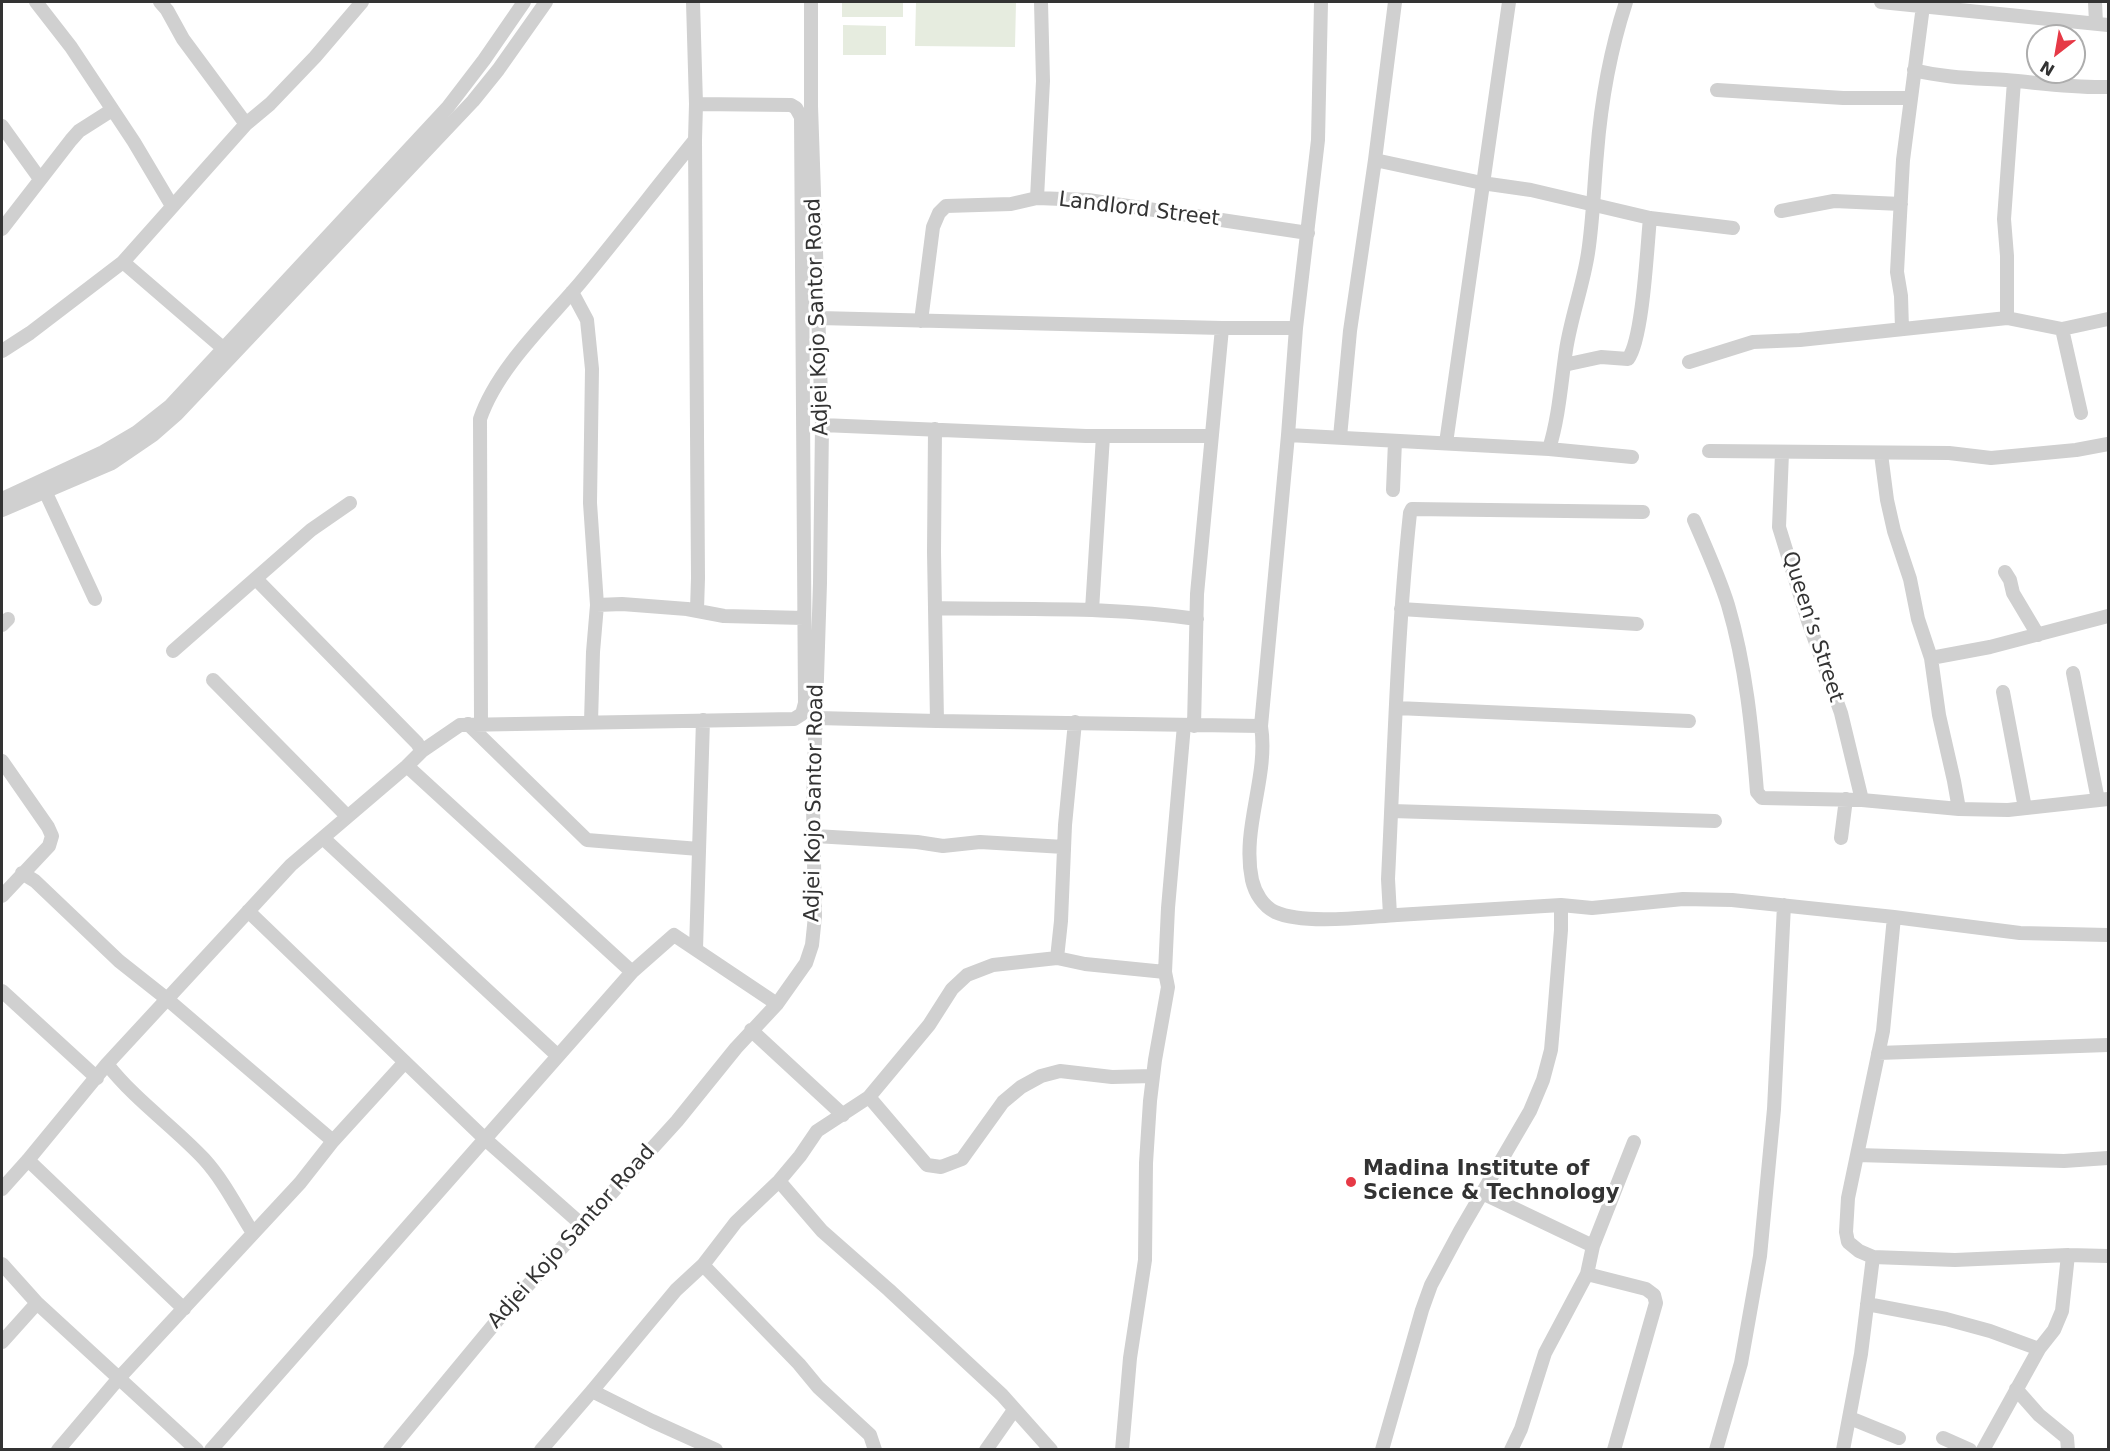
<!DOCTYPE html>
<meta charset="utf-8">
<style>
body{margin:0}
#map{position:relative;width:2110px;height:1451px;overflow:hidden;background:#fff;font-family:"DejaVu Sans",sans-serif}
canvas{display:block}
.frame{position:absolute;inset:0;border:3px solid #333;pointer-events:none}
.north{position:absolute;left:2026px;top:24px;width:60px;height:60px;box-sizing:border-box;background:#fff;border:2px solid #adadad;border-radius:50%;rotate:211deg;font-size:16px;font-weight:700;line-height:24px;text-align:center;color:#333}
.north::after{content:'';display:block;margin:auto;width:21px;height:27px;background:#e63946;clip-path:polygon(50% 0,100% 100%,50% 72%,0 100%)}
</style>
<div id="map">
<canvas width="2110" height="1451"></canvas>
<div class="frame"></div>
<div class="north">N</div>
</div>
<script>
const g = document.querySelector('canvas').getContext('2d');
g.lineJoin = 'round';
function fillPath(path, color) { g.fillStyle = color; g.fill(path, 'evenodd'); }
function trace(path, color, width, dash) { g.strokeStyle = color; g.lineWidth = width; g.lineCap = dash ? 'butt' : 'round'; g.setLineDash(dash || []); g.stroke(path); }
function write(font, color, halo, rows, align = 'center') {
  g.font = font + ' "DejaVu Sans",sans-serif'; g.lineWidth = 6; g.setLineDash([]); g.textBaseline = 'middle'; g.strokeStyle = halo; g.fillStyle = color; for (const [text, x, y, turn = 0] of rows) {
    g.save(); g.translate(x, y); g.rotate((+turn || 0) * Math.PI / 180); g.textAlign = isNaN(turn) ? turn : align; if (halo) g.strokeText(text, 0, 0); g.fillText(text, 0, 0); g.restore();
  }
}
fillPath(new Path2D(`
 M 842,2 L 903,2 L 903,17 L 842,17 Z
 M 916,2 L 1016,2 L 1015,47 L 915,46 Z
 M 843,25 L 886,26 L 886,55 L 843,55 Z`), '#e6ecdf');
trace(new Path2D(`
 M 36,2 L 71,47 L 134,142 L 172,206
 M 160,2 L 167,10 L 183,39 L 246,124
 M 693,2 L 696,104 L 695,140 L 698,578 L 697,610
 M 1321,2 L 1318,140 L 1296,328 L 1288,435 L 1261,726 C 1269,777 1241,828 1252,880 C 1255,893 1263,906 1275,912 C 1305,925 1365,917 1397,915 C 1452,912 1506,908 1561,905 L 1592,908 L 1683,899 L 1732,900 L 1894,917 L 2020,933 L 2108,935
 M 1881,2 L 2108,25
 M 2095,2 L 2096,23
 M 1914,70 C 1945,78 1975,78 2006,80 C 2041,83 2074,88 2108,87
 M 1717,90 L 1843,98 L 1910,98
 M 2,126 L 40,179
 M 1375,160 L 1482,183 L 1531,190 L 1650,218 L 1733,228
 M 1037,198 L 1043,81 L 1041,2
 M 1781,211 L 1834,201 L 1901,204
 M 2,229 L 71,140 L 79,131 L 112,110
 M 123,262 L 224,349
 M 572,292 L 587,320 L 592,369 L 590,503 L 597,605 L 593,652 L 591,722
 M 819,318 L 1222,328 L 1296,328
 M 2007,318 L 2007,256 L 2004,219 L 2014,81
 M 921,321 L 933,227 L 939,213 L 946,206 L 1011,204 L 1037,198 L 1088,200 L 1308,233
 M 1902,329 L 1901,296 L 1897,272 L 1903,160 L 1923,6
 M 2062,329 L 2081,413
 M 2,351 L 30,333 L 123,262 L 246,124 L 270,104 L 315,57 L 362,2
 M 1689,362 L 1753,342 L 1800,340 L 2007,318 L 2062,329 L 2108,319
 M 1564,365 L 1601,357 L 1628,359 C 1643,339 1647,247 1650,218
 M 822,425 L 1086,436 L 1211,436
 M 935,429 L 934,552 L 937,721
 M 1288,435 L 1549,449 L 1632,457
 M 1340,437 L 1350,331 L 1375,160 L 1395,2
 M 1446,443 L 1509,2
 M 1549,449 C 1559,417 1561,383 1566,350 C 1571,317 1583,286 1588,253 C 1593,220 1594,186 1597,153 C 1601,102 1610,51 1626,2
 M 1709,451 L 1949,453 L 1991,458 L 2076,450 L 2108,444
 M 1782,453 L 1779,527 L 1808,621 L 1841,713 L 1862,800
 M 1881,454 L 1887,500 L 1894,531 L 1910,579 L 1918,619 L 1931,658 L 1939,715 L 1954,781 L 1959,809
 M 1393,490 L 1395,441
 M 45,491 L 95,599
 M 2,499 L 103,452 L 137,432 L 170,406 L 448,107 L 484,60 L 524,2
 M 2,510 L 112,463 L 153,435 L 177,414 L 473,101 L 498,70 L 546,2
 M 1694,520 C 1706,548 1719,576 1728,605 C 1746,666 1752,729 1757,792 L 1762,798 L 1862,800 L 1959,809 L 2008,810 L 2108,799
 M 2005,572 L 2010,580 L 2013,593 L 2038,635
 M 256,579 L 417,743 L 422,751
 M 597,605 L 622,604 L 687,609 L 724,616 L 804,618
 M 936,608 C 1022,610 1111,606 1197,619
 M 1401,609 L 1637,624
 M 1092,610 L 1103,436
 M 2,625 L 8,619
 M 173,651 L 311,530 L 350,503
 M 1931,658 L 1990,647 L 2108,616
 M 2073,673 L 2098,800
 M 213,680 L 347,816
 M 2003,692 L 2025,808
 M 1397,708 L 1689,721
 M 817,718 L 937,721 L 1261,726
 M 468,724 L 587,840 L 699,849
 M 481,724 L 480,419 C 497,369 545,324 580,283 C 619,236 656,188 695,140
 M 1194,726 L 1197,594 L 1222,328
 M 2,761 L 48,827 L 52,836 L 49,846 L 2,896
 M 407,766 L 632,972
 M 1392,811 L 1715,821
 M 815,836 L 917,842 L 943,846 L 980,842 L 1064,847
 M 323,838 L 558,1056
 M 1841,838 L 1846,799
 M 22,873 L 35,881 L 119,961 L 167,999 L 333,1141
 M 248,911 L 485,1139 L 581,1224
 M 1390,915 L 1388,879 C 1394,757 1397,635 1410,513 L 1412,509 L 1643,512
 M 1894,917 L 1883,1031 L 1848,1198 L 1846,1232 L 1848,1242 L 1859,1251 L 1873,1257 L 1955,1260 L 2068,1255 L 2108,1256
 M 696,949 L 703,720
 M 1057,958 L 1085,964 L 1165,972
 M 2,991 L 97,1078
 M 751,1030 L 843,1115
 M 1878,1053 L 2108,1045
 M 107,1064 C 135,1100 173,1126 204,1159 C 224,1181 237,1208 253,1233
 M 869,1097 L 927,1165 L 941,1167 L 962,1159 L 1003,1102 L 1021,1087 L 1041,1076 L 1060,1071 L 1112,1077 L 1153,1076
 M 1857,1155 L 2064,1161 L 2108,1158
 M 28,1160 L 184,1309
 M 779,1181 L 822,1231 L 889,1290 L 1002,1395 L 1051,1450
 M 2,1189 L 28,1160 L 107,1064 L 291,865 L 407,766 L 422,751 L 460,725 L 794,719 L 802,714 L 805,703 L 801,117 L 796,108 L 791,105 L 696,104
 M 1482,1193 L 1593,1246
 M 2,1264 L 37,1303 L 197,1450
 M 703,1265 L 799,1364 L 818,1387 L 870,1435 L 875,1450
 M 1587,1274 L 1646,1289 L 1654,1295 L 1656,1303 L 1614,1450
 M 1867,1304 L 1946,1319 L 1990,1331 L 2039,1349
 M 2,1342 L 37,1303
 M 2016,1389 L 2039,1415 L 2067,1438 L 2068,1450
 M 592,1391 L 652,1421 L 716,1450
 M 1850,1418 L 1899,1438
 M 1943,1438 L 1970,1450
 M 58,1450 L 119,1378 L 300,1183 L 333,1141 L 405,1062
 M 211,1450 L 632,972 L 674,935 L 777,1004
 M 390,1450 L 510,1305 L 677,1121 L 736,1048 L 777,1004 L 806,963 L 812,945 L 815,916 L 813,804 L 820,583 L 822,425 L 811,106 L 811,2
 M 541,1450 L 592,1391 L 676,1290 L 703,1265 L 736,1222 L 779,1181 L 800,1156 L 817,1131 L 869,1097 L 929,1025 L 952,989 L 967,975 L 993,965 L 1057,958 L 1061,921 L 1065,825 L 1075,722
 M 986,1450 L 1014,1410
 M 1122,1450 L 1130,1358 L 1145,1260 L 1146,1163 L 1150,1101 L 1155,1060 L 1168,987 L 1165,972 L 1168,908 L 1184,725
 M 1382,1450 L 1422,1310 L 1431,1285 L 1460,1231 L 1530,1111 L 1543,1080 L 1551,1050 L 1554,1016 L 1561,930 L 1561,905
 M 1511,1450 L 1521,1429 L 1545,1353 L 1587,1274 L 1593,1246 L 1634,1142
 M 1716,1450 L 1741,1363 L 1760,1256 L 1774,1109 L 1784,905
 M 1843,1450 L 1861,1354 L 1873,1257
 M 1983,1450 L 2039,1349 L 2054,1330 L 2062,1311 L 2068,1255`), '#d0d0d0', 14);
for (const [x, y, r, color] of [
 [1351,1182,6,"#e63946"]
]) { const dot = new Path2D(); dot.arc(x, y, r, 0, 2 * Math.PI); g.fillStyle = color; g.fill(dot); trace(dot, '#fff', 2); }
write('21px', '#333', '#fff', [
 ["Landlord Street",1139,210,7],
 ["Adjei Kojo Santor Road",818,317,-92],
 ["Queen’s Street",1812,627,72],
 ["Adjei Kojo Santor Road",815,803,-89],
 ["Adjei Kojo Santor Road",572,1237,-48]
]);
write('bold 21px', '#333', '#fff', [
 ["Madina Institute of",1363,1170],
 ["Science & Technology",1363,1194]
], 'left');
</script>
